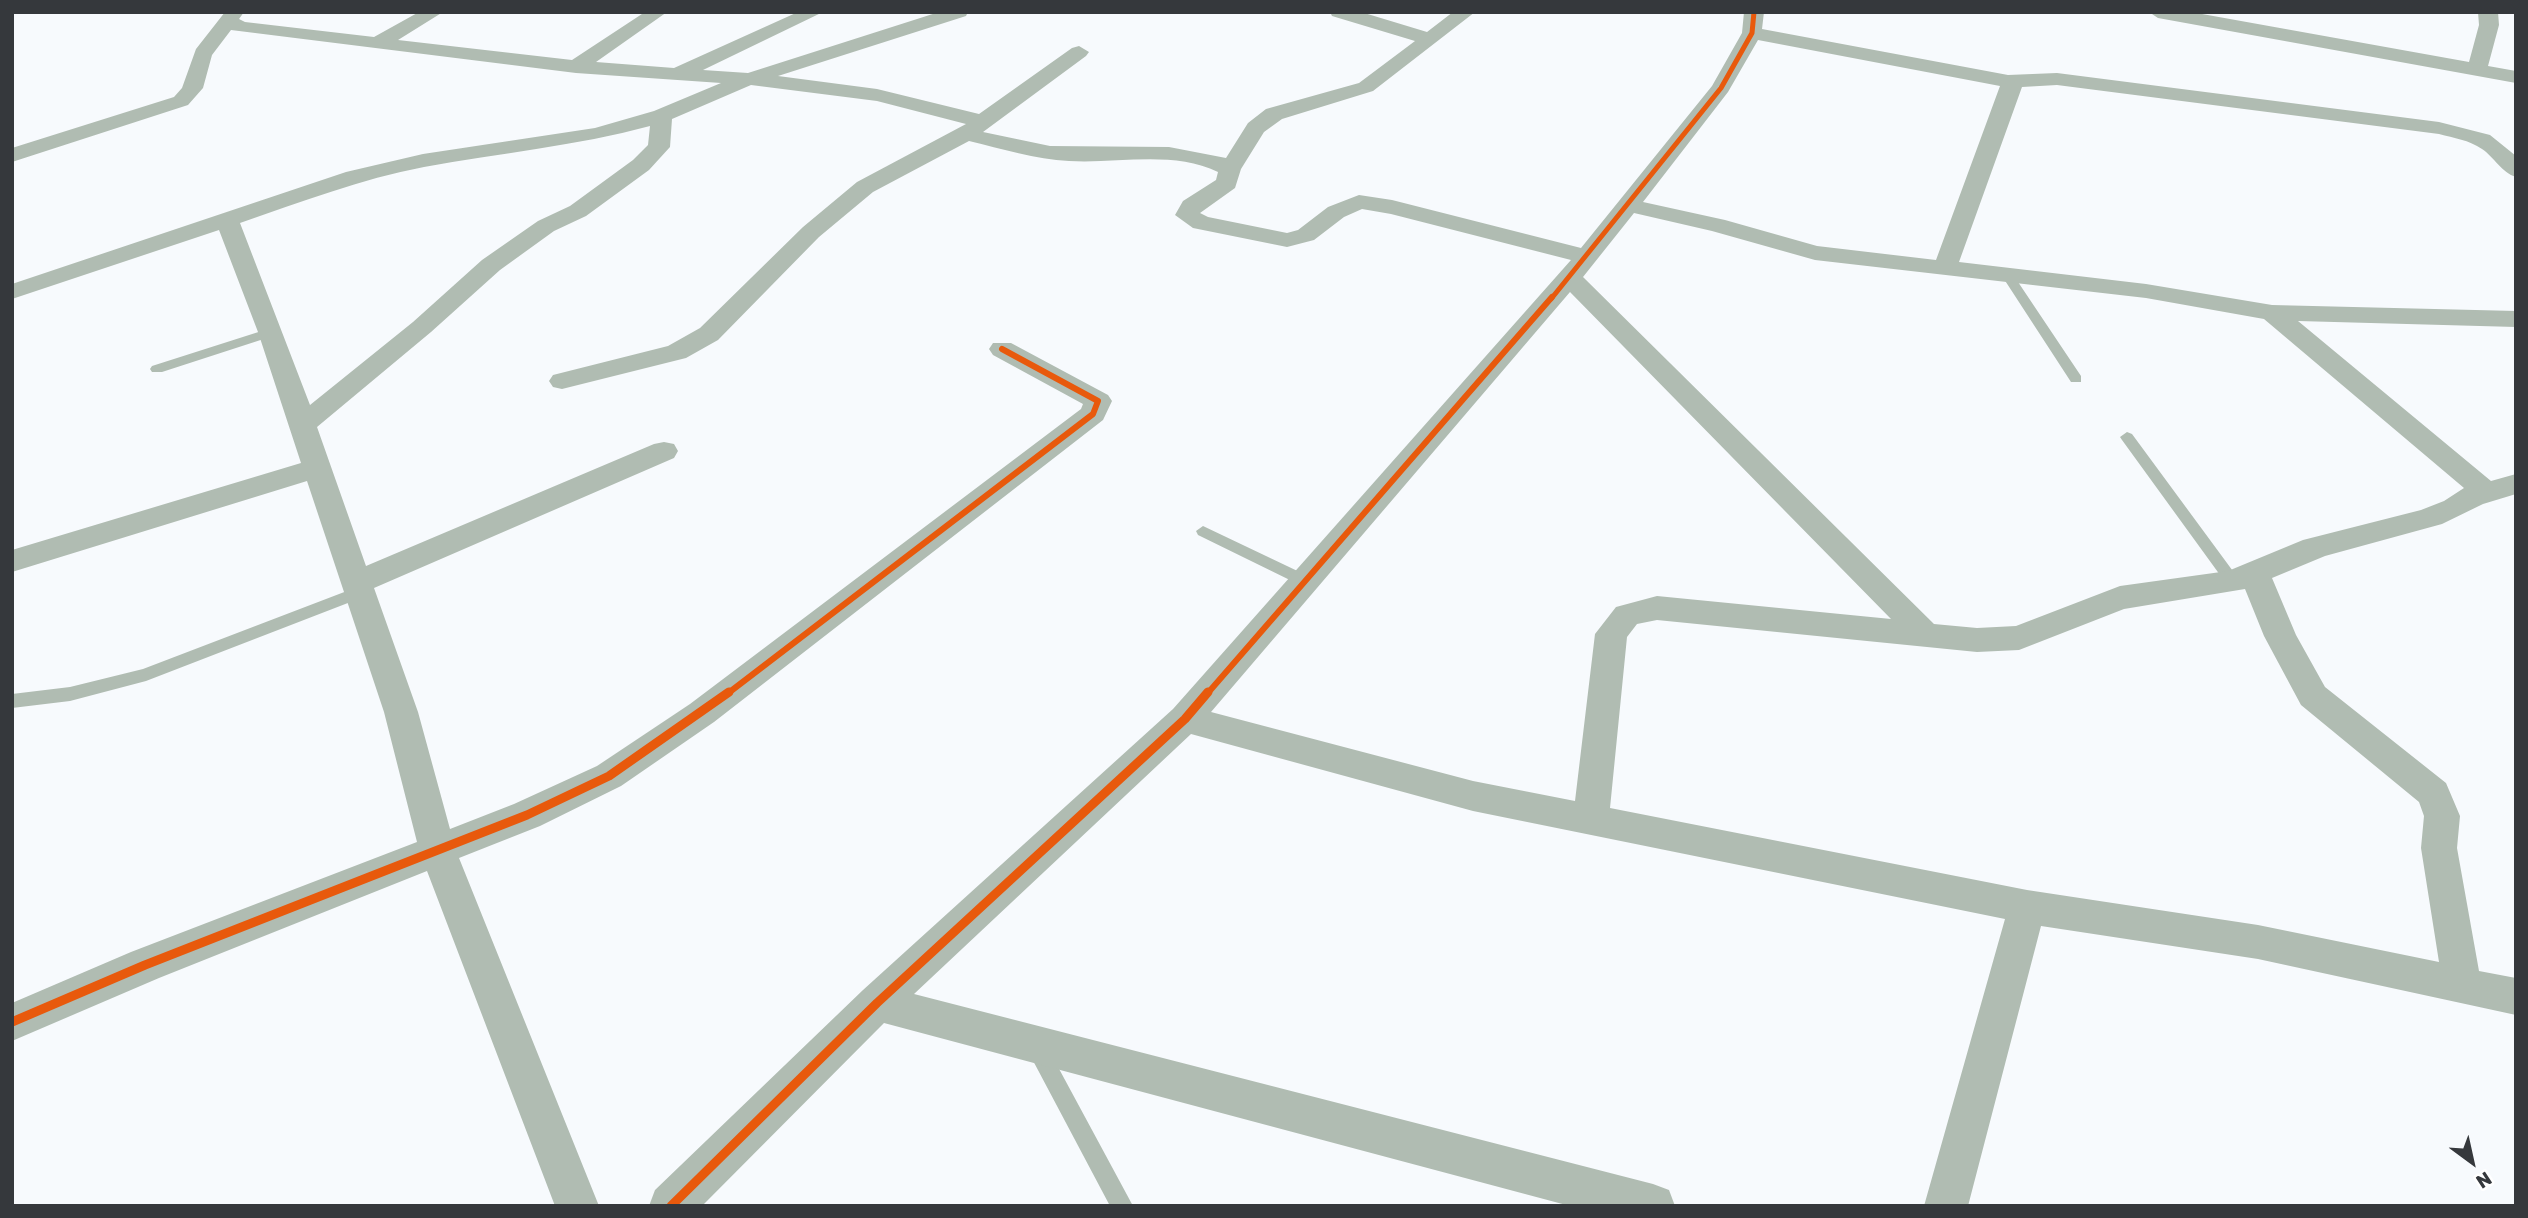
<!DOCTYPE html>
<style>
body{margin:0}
#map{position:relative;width:2528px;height:1218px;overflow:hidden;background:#f7fafd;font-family:Rubik,sans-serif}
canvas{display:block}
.frame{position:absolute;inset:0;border:14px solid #35383c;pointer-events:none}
.north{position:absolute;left:2437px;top:1127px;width:70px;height:70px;-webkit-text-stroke:5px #fff;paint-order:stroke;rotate:147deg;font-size:19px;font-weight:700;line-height:28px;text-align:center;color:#35383c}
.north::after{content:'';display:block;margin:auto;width:24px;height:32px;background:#35383c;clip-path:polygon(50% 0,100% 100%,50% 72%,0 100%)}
</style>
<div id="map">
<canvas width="2528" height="1218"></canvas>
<div class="frame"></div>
<div class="north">N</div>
</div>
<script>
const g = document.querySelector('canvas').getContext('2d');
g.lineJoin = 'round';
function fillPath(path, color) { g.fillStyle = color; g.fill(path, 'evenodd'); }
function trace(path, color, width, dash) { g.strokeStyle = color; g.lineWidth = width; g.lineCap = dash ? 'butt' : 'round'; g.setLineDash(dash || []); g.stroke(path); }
fillPath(new Path2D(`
 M 2008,272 L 2012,273 L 2081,376 L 2081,382 L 2071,382 L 2002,276 Z
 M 271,328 L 276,329 L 276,335 L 162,372 L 152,372 L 150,369 L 152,366 Z
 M 2127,432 L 2132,434 L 2238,578 L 2241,582 L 2238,586 L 2228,586 L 2122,440 L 2120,437 Z
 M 1203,526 L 1308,576 L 1311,580 L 1303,586 L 1298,584 L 1198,535 L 1196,531 Z
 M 360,586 L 366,588 L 368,592 L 366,596 L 146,681 L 70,701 L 12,708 L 12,694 L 70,687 L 143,669 Z
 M 1037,1038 L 1044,1041 L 1133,1206 L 1110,1206 L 1030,1055 L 1027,1048 L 1030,1041 Z`), '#b0bcb2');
fillPath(new Path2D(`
 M 225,12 L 244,12 L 239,19 L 245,22 L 374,37 L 419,12 L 443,12 L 398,40 L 572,60 L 645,12 L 667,12 L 596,62 L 674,68 L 798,12 L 823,12 L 703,70 L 748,73 L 939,12 L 968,12 L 966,16 L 778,76 L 877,89 L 979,114 L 1072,48 L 1079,46 L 1089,52 L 1086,56 L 983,132 L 1050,146 L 1169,147 L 1226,158 L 1248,123 L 1266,109 L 1359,83 L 1415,41 L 1332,16 L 1330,12 L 1361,12 L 1427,32 L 1453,12 L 1475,12 L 1373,91 L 1282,119 L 1264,132 L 1241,169 L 1235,188 L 1200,213 L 1208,217 L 1287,233 L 1298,230 L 1328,207 L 1359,195 L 1392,200 L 1581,248 L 1712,86 L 1742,33 L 1744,12 L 1764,12 L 1762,29 L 2008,75 L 2057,73 L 2439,122 L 2490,135 L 2516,156 L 2516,177 C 2502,173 2494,157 2482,149 C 2469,140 2454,138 2439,134 L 2057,85 L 2022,87 L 1959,262 L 2146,284 L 2272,305 L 2516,311 L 2516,327 L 2298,321 L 2491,481 L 2516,474 L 2516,494 L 2483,504 L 2442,524 L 2325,556 L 2272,578 L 2296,635 L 2325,687 L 2446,783 L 2460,816 L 2457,848 L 2479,971 L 2516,978 L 2516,1015 L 2258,959 L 2041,926 L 1968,1206 L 1924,1206 L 2005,919 L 1473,811 L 1191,734 L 914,994 L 1653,1184 L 1669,1190 L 1675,1206 L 1570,1206 L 884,1023 L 702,1206 L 649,1206 L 655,1190 L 863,990 L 1173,709 L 1571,260 L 1391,214 L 1362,209 L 1344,217 L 1314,240 L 1287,247 L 1193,228 L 1175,215 L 1183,201 L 1216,180 L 1218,172 C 1173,150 1117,164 1069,161 C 1035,159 1002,149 969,141 L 873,192 L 819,237 L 718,340 L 686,358 L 562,389 L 553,387 L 549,381 L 553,375 L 668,346 L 700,328 L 803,227 L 857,182 L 966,124 L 877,101 L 751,85 L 672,119 L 670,147 L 649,170 L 586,216 L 554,231 L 500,270 L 431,332 L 317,427 L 366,566 L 654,444 L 664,442 L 674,444 L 678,451 L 674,458 L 374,588 L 418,712 L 450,829 L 514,804 L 597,766 L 690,704 L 1081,409 L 1083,404 L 993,355 L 989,349 L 993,343 L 1011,343 L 1108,395 L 1112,401 L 1103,420 L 714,722 L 621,786 L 540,826 L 459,858 L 599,1206 L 555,1206 L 427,871 L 159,978 L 12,1041 L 12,1003 L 131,952 L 417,842 L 384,712 L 307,481 L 12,572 L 12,550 L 301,463 L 258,332 L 219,230 L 12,299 L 12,284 L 346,172 L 423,154 L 595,128 L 654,111 L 721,83 L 576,73 L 231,30 L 212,55 L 203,88 L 188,105 L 12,162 L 12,148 L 174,97 L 182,88 L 196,49 ZM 1758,40 L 2000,86 L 1936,260 L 1817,246 L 1725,220 L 1643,202 L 1728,92 ZM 650,126 L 648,145 L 633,160 L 570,206 L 538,221 L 482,260 L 413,322 L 310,405 L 240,223 C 301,202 361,179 424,167 C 500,153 576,146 650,126 ZM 1634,213 L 1712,231 L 1815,260 L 2146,298 L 2264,319 L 2464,488 L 2444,501 L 2421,510 L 2303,540 L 2228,571 L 2120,586 L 2016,626 L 1977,628 L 1934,624 L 1583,277 ZM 1570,292 L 1891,619 L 1657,596 L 1616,607 L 1595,634 L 1575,801 L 1473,781 L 1211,712 ZM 2245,589 L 2264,636 L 2301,705 L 2419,802 L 2424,816 L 2421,848 L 2439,962 L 2258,925 L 2027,890 L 1610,808 L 1627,637 L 1637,624 L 1657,620 L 1977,652 L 2019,650 L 2124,609 Z
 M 2149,12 L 2191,12 L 2469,62 L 2479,25 L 2478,12 L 2498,12 L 2499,25 L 2488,66 L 2516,71 L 2516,83 L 2158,18 Z`), '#b0bcb2');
trace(new Path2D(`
 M 1551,299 L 1721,88 L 1752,33 L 1754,12`), '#e8590c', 5);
trace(new Path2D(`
 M 727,694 L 1093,414 L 1098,401 L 1002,349
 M 1207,694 L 1552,297`), '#e8590c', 6);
trace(new Path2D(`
 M 12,1022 L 145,965 L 527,815 L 609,776 L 729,692
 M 671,1206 L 877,1003 L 1185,719 L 1208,692`), '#e8590c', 9);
</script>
